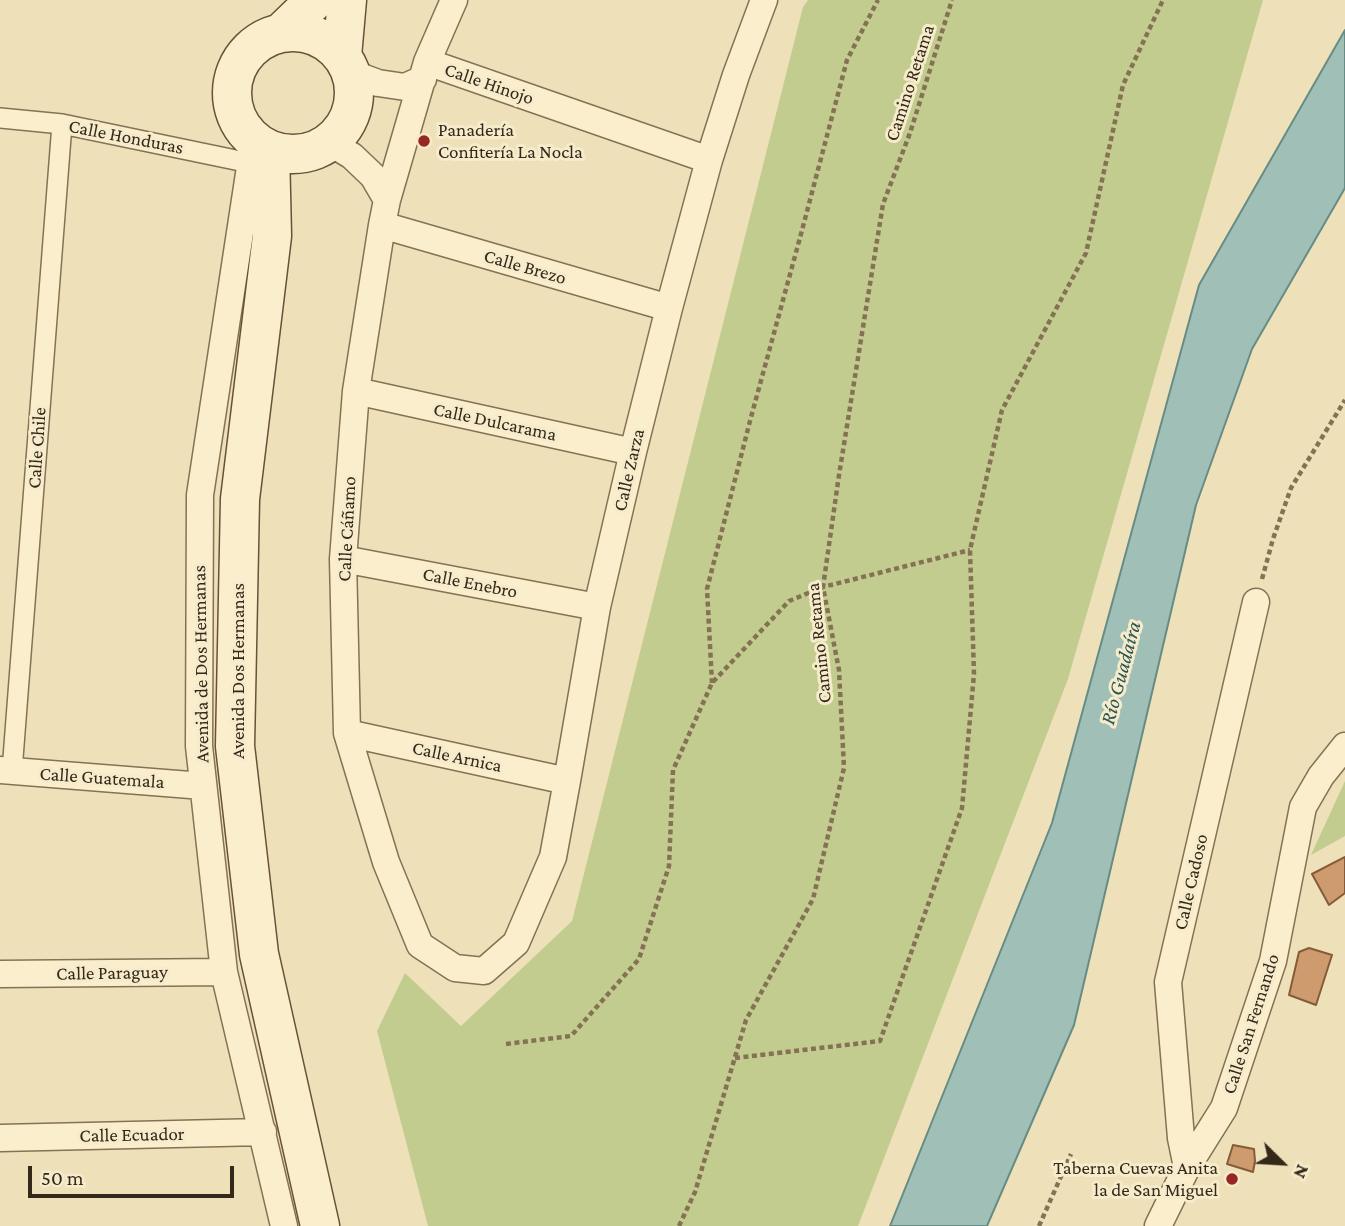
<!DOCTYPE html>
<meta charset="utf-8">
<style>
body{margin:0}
#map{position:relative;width:1345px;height:1226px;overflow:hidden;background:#eee1ba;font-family:"Crimson Pro",serif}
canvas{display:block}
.north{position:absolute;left:1247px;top:1128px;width:70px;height:70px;-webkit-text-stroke:5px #f6ebca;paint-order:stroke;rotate:114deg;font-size:19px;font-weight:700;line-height:28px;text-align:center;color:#34281a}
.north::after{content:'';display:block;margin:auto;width:24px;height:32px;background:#34281a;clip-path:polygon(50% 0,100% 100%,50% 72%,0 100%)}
.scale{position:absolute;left:28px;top:1166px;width:206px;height:32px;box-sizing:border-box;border:4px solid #34281a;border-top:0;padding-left:9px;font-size:21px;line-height:24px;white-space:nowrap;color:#34281a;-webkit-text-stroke:5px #f6ebca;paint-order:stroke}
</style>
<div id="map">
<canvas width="1345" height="1226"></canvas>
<div class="north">N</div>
<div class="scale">50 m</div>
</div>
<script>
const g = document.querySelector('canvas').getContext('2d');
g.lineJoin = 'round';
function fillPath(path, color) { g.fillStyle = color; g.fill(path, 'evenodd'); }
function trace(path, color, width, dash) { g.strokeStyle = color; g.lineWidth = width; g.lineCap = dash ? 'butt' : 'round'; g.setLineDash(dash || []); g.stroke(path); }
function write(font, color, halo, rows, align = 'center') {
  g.font = font + ' "Crimson Pro",serif'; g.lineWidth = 6; g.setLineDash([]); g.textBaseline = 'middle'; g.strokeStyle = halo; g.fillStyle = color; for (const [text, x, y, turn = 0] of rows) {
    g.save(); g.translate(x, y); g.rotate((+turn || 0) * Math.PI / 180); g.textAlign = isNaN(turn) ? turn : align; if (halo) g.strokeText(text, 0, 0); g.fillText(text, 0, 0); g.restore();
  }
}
fillPath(new Path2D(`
 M 808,0 L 1263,0 L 1068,679 L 858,1226 L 428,1226 L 377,1031 L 405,973 L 461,1026 L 572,921 L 803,7 Z
 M 1345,781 L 1345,836 L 1311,855 Z`), '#c2cc8f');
const water = new Path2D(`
 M 1345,30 L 1345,188 L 1252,349 L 1196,505 L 1074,1025 L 987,1226 L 890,1226 L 1052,823 L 1199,285 Z`);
fillPath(water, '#9fbfb7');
trace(water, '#678c84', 2);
const building = new Path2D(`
 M 1345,857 L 1345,893 L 1329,905 L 1312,874 Z
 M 1309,948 L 1332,955 L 1316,1005 L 1289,995 L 1299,952 Z
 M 1233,1145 L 1254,1149 L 1255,1161 L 1253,1172 L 1227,1164 Z`);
fillPath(building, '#ce9b6f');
trace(building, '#855b3a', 2);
const pedestrian = new Path2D(`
 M 0,118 L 62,124 L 250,163
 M 12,771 L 62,124`);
const minor = new Path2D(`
 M 454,0 L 427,62 L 387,200 L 382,225 L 356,391 L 343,559 L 347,733 L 386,862 L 420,945 L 455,968 L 484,971 L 516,943 L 553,857 L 567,781 L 597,607 L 633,452 L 669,308 L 709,160 L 736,75 L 764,0
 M 427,62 L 709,160
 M 351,73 L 378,83 L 405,87 L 423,79
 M 254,141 L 200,495 L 199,746 L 224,972 L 284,1226
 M 329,142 L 352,156 L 373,176 L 387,200
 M 382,225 L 669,308
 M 356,391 L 633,452
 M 343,559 L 597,607
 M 347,733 L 567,781
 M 0,770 L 203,786
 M 0,974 L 224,972
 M 0,1138 L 263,1132
 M 1187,1167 L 1181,1138 L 1168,982 L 1256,602
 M 1158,1226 L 1187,1167 L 1224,1108 L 1273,961 L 1303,807 L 1321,776 L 1345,746`);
const secondary = new Path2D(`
 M232 93a61 61 0 1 1 122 0a61 61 0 1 1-122 0Z
 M 282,32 L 315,0
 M 342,56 L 347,0
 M 270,150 L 272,236 L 240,499 L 235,746 L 259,954 L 320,1226`);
trace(pedestrian, '#857154', 22);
trace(minor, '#857154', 29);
trace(secondary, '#675238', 41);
trace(new Path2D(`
 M 1262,579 L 1273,539 L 1291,488 L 1345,400
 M 712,683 L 707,589 L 750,421 L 801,234 L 847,60 L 878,0
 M 506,1044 L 571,1036 L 639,959 L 669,866 L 673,770 L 712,683 L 789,601 L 823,587 L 970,550
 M 735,1058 L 880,1041 L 962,808 L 974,674 L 970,550 L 1002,410 L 1086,253 L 1123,85 L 1163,0
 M 679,1226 L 695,1192 L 746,1020 L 813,899 L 844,768 L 839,670 L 823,587 L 839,475 L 883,204 L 910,133 L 952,0
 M 1039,1226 L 1071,1154`), '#857154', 4.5, [5, 3.5]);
trace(pedestrian, '#faeecd', 19);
trace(minor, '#faeecd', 26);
trace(secondary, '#faeecd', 38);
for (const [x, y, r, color] of [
 [424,141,7,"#962723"],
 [1232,1179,7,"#962723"]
]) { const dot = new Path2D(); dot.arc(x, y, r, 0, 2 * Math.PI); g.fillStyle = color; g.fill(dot); trace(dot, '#f6ebca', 2.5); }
write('19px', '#34281a', '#f6ebca', [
 ["Camino Retama",910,83,-72],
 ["Calle Hinojo",489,84,19],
 ["Calle Honduras",126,137,11],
 ["Calle Brezo",525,267,16],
 ["Calle Dulcarama",495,422,12],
 ["Calle Chile",37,448,-86],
 ["Calle Zarza",629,470,-77],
 ["Calle Cáñamo",347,529,-87],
 ["Calle Enebro",470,583,11],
 ["Camino Retama",819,643,-96],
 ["Avenida de Dos Hermanas",201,664,-91],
 ["Avenida Dos Hermanas",238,671,-90],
 ["Calle Arnica",457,757,12],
 ["Calle Guatemala",102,778,4],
 ["Calle Cadoso",1191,882,-77],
 ["Calle Paraguay",112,973,-1],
 ["Calle San Fernando",1251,1024,-72],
 ["Calle Ecuador",132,1135,-1]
]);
write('19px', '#34281a', '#f6ebca', [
 ["Panadería",438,130],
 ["Confitería La Nocla",438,152],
 ["Taberna Cuevas Anita",1218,1168,"right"],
 ["la de San Miguel",1218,1190,"right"]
], 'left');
write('italic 21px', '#285454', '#f6ebca', [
 ["Río Guadaíra",1121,673,-75]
]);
</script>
